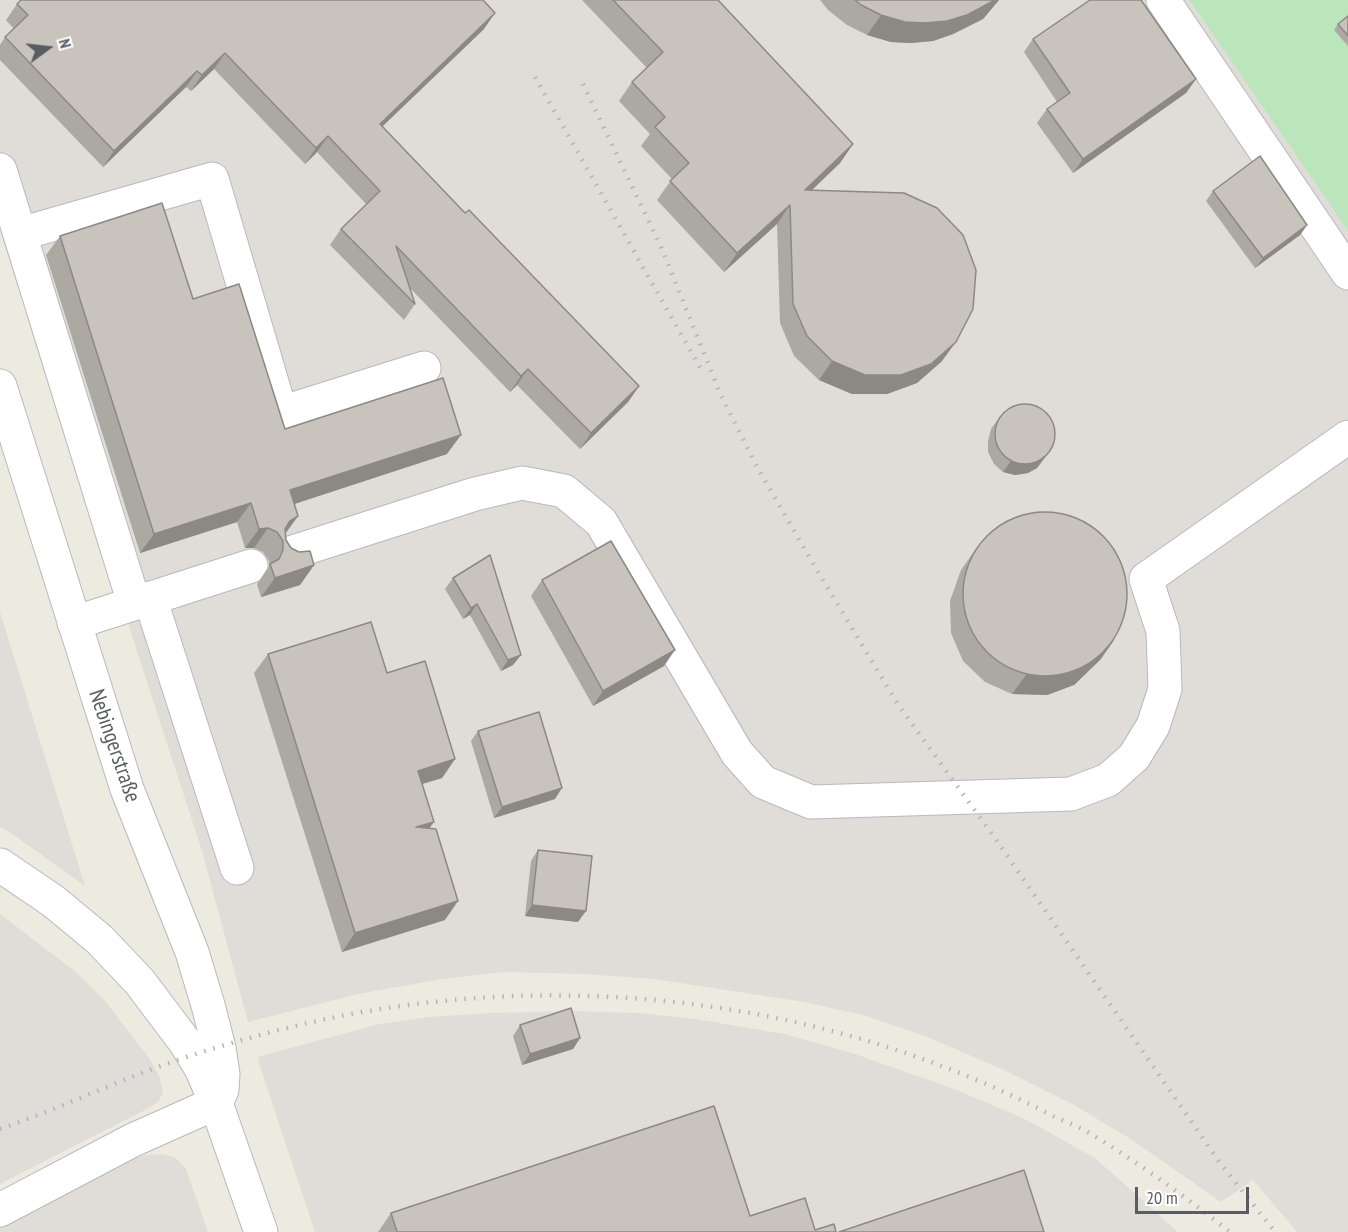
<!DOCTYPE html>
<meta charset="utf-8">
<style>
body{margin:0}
#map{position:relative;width:1348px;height:1232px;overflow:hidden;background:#edeae0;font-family:"PT Sans Narrow",sans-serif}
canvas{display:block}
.north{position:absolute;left:18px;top:18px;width:60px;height:60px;-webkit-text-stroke:4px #fff;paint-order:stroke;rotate:75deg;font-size:16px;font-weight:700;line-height:24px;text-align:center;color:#595d62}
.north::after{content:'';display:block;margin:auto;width:21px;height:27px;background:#595d62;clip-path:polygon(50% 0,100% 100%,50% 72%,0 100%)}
.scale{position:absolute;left:1135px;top:1187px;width:114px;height:27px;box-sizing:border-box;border:3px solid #595d62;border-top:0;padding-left:8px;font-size:18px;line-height:21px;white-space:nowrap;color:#595d62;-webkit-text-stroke:4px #fff;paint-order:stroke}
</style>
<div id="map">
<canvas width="1348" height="1232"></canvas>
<div class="north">N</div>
<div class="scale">20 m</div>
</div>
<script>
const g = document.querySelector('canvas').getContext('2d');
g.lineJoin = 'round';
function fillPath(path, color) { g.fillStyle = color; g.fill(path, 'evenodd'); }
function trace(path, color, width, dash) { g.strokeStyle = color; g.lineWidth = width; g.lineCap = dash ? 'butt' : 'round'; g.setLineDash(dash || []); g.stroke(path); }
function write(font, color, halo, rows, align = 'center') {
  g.font = font + ' "PT Sans Narrow",sans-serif'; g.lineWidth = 4.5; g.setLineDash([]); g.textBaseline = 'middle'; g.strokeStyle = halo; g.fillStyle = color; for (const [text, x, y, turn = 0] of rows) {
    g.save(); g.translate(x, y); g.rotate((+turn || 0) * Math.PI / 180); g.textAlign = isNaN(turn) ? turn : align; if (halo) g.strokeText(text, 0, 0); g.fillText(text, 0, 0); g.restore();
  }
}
fillPath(new Path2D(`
 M 0,0 L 1189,0 L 1348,231 L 1348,1232 L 1297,1232 L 1253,1180 L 1221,1202 L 1132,1140 L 1074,1105 L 1004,1070 L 925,1036 L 863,1015 L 804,1002 L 654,979 L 584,974 L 504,972 L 442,979 L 358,994 L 248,1022 L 202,851 L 0,230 Z
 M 0,612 L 85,886 L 11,833 L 0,827 Z
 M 0,914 L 76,972 L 105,1001 L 149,1058 L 159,1076 L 163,1091 L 159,1101 L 147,1109 L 0,1184 Z
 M 571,1011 L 638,1013 L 696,1019 L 784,1034 L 852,1053 L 957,1090 L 1027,1120 L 1095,1158 L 1178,1232 L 315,1232 L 257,1057 L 380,1024 L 429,1017 L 491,1013 Z
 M 163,1154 L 176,1158 L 186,1169 L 208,1232 L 0,1232 L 0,1227 L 130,1158 L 147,1155 Z`), '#e0ddd8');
fillPath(new Path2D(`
 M 1189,0 L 1348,0 L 1348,231 Z`), '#bbe6bb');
const minor = new Path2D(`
 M 1163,0 L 1348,273
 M 0,170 L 134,603
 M 20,234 L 212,179 L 281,413 L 424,368
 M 0,386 L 127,789 L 192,952 L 208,1005 L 219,1048 L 223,1074 L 222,1090 L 216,1103 L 133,1140 L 0,1210
 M 290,553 L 475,494 L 522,483 L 564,491 L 601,522 L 737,753 L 763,782 L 811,802 L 1071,794 L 1108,780 L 1134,757 L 1153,726 L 1165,689 L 1163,631 L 1146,579 L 1348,437
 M 150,598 L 237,868
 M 74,623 L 251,566
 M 0,865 L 53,901 L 99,939 L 139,981 L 185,1042 L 201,1068 L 216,1103 L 261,1232`);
trace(minor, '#b6b9be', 35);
trace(minor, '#fff', 33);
trace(new Path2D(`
 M 535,77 L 702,371
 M 583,84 L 662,249 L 720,393 L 757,467 L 818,572 L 899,706 L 997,841 L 1220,1163 L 1275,1232
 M 0,1129 C 46,1113 89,1094 134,1076 C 172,1061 213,1048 253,1037 C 490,970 745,984 972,1078 C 1001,1090 1028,1103 1055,1117 C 1069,1123 1084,1129 1096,1137 C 1143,1166 1187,1198 1230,1232`), '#b2b3b3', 4.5, [1.5, 8]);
fillPath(new Path2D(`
 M 582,0 L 718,0 L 853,144 L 840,163 L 812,190 L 942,361 L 917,383 L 887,394 L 852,394 L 819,380 L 794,356 L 780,323 L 777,224 L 724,272 L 657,200 L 672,179 L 641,146 L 650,134 L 619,101 L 632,82 L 647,68 Z
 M 820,0 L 999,0 L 983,19 L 953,34 L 933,41 L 911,43 L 891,42 L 867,35 L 847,25 L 828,10 Z
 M 17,4 L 484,29 L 382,127 L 465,213 L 639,386 L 628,402 L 580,449 L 517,385 L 510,392 L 410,288 L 415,304 L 404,320 L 330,245 L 341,229 L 367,205 L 317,152 L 305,164 L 214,69 L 191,91 L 186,87 L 103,167 L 0,60 L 0,45 L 5,37 L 14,29 L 6,20 Z
 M 1348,16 L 1348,46 L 1334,30 L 1338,24 Z
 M 1033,39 L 1196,79 L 1186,93 L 1073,173 L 1037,123 L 1047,109 L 1057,102 L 1024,52 Z
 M 1213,191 L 1307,225 L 1300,235 L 1255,268 L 1206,201 Z
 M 60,236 L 193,299 L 285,429 L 447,454 L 294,504 L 298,516 L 286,533 L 286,540 L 291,548 L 314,565 L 300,585 L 261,597 L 257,584 L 269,566 L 269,561 L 263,552 L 254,548 L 245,548 L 237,522 L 140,553 L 46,255 Z
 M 999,418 L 1052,448 L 1037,468 L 1028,473 L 1015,475 L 1003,472 L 994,464 L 988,452 L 988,441 L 991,429 Z
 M 975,550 L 1114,640 L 1100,660 L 1074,685 L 1047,695 L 1012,694 L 985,682 L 963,661 L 951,633 L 950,601 L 961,570 Z
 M 490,555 L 513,665 L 501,671 L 470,615 L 463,619 L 445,589 L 453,578 Z
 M 542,580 L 664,666 L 593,706 L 531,596 Z
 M 268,654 L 387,673 L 455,759 L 442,778 L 422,784 L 445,920 L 342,952 L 254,673 Z
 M 478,731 L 555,799 L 494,818 L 471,741 Z
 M 538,850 L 578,922 L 525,916 L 531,861 Z
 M 520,1025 L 580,1038 L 573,1049 L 522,1065 L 513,1036 Z
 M 391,1213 L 750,1216 L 815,1230 L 836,1232 L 378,1232 Z`), '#aca9a3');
fillPath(new Path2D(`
 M 995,0 L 999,0 L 983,19 L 953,34 L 933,41 L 911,43 L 891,42 L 867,35 L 881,15 Z
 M 495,13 L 484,29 L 368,140 L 380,124 Z
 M 225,53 L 214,69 L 191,91 L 202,75 Z
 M 197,71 L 186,87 L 103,167 L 114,151 Z
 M 1196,79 L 1186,93 L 1073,173 L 1083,159 Z
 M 328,136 L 317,152 L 305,164 L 316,148 Z
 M 853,144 L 840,163 L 792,209 L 805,190 Z
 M 790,205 L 777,224 L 724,272 L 737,253 Z
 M 1307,225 L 1300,235 L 1255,268 L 1263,258 Z
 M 956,342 L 942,361 L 917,383 L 887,394 L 852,394 L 819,380 L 832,361 Z
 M 528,369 L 517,385 L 510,392 L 521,376 Z
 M 639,386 L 628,402 L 580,449 L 591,433 Z
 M 461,435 L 447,454 L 276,510 L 290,490 Z
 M 1052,448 L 1037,468 L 1028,473 L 1015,475 L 1003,472 L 1011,461 Z
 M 251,503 L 237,522 L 140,553 L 154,534 Z
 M 298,516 L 284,535 L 280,538 L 290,521 Z
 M 268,528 L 254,548 L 245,548 L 259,529 Z
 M 314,565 L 300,585 L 261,597 L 275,578 Z
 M 477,604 L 470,615 L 463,619 L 471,608 Z
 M 1114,640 L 1100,660 L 1074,685 L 1047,695 L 1012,694 L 1026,675 Z
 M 675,650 L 664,666 L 593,706 L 603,691 Z
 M 521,655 L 513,665 L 501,671 L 508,660 Z
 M 455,759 L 442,778 L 405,789 L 418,771 Z
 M 562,788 L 555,799 L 494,818 L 502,807 Z
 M 434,822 L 420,841 L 416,827 Z
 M 458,901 L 445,920 L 342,952 L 355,933 Z
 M 532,905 L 586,911 L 578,922 L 525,916 Z
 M 580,1038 L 573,1049 L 522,1065 L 530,1054 Z`), '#8c8984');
const building = new Path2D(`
 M 21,0 L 483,0 L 495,13 L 380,124 L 465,213 L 469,210 L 639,386 L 591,433 L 528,369 L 521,376 L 396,246 L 415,304 L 341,229 L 380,191 L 328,136 L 316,148 L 225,53 L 202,75 L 197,71 L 114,151 L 5,37 L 28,15 L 17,4 Z
 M 613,0 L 718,0 L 853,144 L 805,190 L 904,193 L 937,208 L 963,235 L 976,270 L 973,309 L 956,342 L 931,364 L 901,375 L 865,375 L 832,361 L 807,336 L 793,304 L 790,205 L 737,253 L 670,181 L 689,163 L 655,127 L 665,117 L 632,82 L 663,52 Z
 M 855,0 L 995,0 L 967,15 L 947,21 L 925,23 L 905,22 L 881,15 L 861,5 Z
 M 1090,0 L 1141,0 L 1196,79 L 1083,159 L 1047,109 L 1070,93 L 1033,39 Z
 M 1348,16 L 1348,36 L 1338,24 Z
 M 1260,156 L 1307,225 L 1263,258 L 1213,191 Z
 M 162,203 L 193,299 L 239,284 L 285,429 L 443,378 L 461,435 L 290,490 L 298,516 L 290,521 L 285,529 L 286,540 L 291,548 L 299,552 L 310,551 L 314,565 L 275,578 L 270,564 L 279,559 L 283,550 L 283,541 L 277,532 L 268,528 L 259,529 L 251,503 L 154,534 L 60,236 Z
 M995 434a30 30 0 1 1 60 0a30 30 0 1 1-60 0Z
 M963 594a82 82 0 1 1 164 0a82 82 0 1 1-164 0Z
 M 611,541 L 675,650 L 603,691 L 542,580 Z
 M 490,555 L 521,655 L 508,660 L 477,604 L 471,608 L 453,578 Z
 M 371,622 L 387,673 L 425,661 L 455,759 L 418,771 L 434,822 L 416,827 L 436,829 L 458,901 L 355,933 L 268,654 Z
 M 539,712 L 562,788 L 502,807 L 478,731 Z
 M 538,850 L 592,856 L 586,911 L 532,905 Z
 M 571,1008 L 580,1038 L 530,1054 L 520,1025 Z
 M 714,1106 L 750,1216 L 805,1198 L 815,1230 L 834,1224 L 836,1232 L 397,1232 L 391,1213 Z
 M 1024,1170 L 1044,1232 L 839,1232 Z`);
fillPath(building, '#c8c4bd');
trace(building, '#8c8984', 1.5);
write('22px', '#595d62', '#fff', [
 ["Nebingerstraße",114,746,71]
]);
</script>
